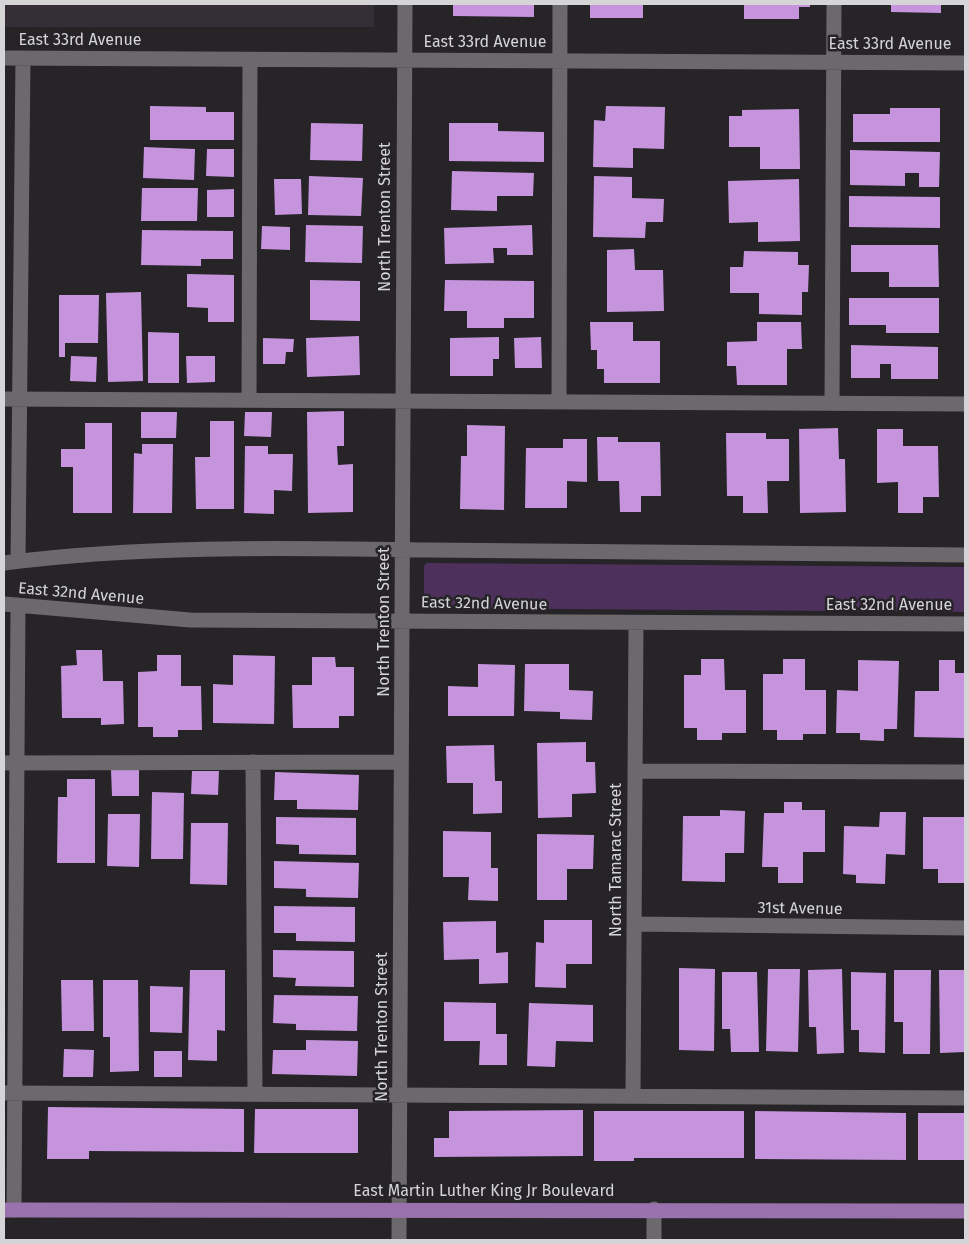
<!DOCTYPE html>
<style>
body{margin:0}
#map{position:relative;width:969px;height:1244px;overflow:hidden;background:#262427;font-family:"Fira Sans",sans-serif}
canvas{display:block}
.frame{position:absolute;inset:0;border:5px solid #d5d4d6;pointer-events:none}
</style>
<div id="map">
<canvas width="969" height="1244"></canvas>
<div class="frame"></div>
</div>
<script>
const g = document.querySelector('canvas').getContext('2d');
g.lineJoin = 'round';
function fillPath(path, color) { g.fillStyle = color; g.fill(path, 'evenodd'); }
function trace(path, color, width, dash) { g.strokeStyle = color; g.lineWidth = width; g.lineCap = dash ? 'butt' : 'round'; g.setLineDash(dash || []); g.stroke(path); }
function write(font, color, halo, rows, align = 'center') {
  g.font = font + ' "Fira Sans",sans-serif'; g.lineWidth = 5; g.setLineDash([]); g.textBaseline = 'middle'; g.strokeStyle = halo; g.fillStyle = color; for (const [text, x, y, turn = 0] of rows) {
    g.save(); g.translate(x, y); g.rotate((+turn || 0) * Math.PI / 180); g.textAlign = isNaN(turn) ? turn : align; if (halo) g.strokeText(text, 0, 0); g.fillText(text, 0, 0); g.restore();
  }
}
fillPath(new Path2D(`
 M 4,4 L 374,4 L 374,27 L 4,27 Z`), '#342f36');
fillPath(new Path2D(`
 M 428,563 L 965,567 L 965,612 L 430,608 L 424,604 L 424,568 L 425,564 Z`), '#4d305b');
fillPath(new Path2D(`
 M 453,4 L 534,4 L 534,17 L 453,16 Z
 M 590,4 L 643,4 L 643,18 L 590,18 Z
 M 744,4 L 810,4 L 810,7 L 799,7 L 799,19 L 744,19 Z
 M 891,4 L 941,4 L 941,13 L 891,12 Z
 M 150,106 L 206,107 L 206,112 L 234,112 L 234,140 L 150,140 Z
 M 606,106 L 665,107 L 664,149 L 633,148 L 633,168 L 593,167 L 594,120 L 605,121 Z
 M 890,108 L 940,108 L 940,142 L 853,142 L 853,114 L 890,114 Z
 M 799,109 L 800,169 L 760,169 L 760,147 L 729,147 L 729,116 L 742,116 L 742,110 Z
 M 311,123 L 363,124 L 362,161 L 310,160 Z
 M 449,123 L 498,123 L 498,131 L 544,132 L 544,162 L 449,161 Z
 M 144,147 L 195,149 L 194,180 L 143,178 Z
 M 207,149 L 234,149 L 234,177 L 206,176 Z
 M 850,150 L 940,152 L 939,187 L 919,187 L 919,173 L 905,173 L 905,186 L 850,185 Z
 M 452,171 L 534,173 L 533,196 L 497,196 L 497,211 L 451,210 Z
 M 309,176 L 363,178 L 361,216 L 308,215 Z
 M 594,176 L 632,177 L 632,198 L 664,199 L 663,222 L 646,222 L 645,238 L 593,237 Z
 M 274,179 L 301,179 L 302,214 L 275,215 Z
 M 799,179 L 800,241 L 758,242 L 758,222 L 729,223 L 728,181 Z
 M 142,188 L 198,188 L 197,221 L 141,221 Z
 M 234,189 L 234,217 L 207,217 L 207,190 Z
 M 849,196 L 940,197 L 940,228 L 849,227 Z
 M 306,225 L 363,226 L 362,263 L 305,262 Z
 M 532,225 L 533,255 L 507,255 L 507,248 L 493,248 L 494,263 L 445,264 L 444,228 Z
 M 262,226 L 290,227 L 290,250 L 261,249 Z
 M 142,230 L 233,231 L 233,259 L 201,259 L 201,266 L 141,265 Z
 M 851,245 L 938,245 L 939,287 L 889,287 L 889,272 L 851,272 Z
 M 634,249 L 635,270 L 663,270 L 664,311 L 607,312 L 607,250 Z
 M 744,251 L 798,252 L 798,265 L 809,265 L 808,292 L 802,292 L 802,315 L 759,314 L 759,293 L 730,293 L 730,267 L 743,267 Z
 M 187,274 L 234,275 L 234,322 L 208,322 L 208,308 L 187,307 Z
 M 310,280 L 360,281 L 360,321 L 310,320 Z
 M 445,280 L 534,281 L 534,318 L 504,318 L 504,328 L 467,328 L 467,311 L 444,311 Z
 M 141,292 L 143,381 L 108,382 L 106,293 Z
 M 59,295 L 99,295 L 98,343 L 65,343 L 65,357 L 59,357 Z
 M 849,298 L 939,298 L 939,333 L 886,333 L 886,325 L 849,325 Z
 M 590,322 L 633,322 L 633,341 L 660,341 L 660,383 L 604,383 L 604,369 L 597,369 L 597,350 L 591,350 Z
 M 757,322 L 801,322 L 802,349 L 787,349 L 787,385 L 737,385 L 736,366 L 727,366 L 727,342 L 757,341 Z
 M 148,332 L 179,333 L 179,383 L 148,383 Z
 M 359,336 L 360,375 L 307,377 L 306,338 Z
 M 499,337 L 499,359 L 493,359 L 493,376 L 450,376 L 450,338 Z
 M 541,337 L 542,368 L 515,368 L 514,338 Z
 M 263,338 L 294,339 L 293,352 L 286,352 L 285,364 L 263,364 Z
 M 851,345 L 938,347 L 938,379 L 891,379 L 891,364 L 880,364 L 880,378 L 851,378 Z
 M 71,356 L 97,357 L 96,382 L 70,381 Z
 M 186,356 L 215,356 L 215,382 L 187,383 Z
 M 344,411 L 344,446 L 337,446 L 338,465 L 353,464 L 353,512 L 308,513 L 307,412 Z
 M 141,412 L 177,412 L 176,438 L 141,438 Z
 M 245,412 L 272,412 L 271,437 L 244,436 Z
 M 210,421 L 234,421 L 234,509 L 196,509 L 195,457 L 210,457 Z
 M 85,423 L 112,423 L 112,513 L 73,513 L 73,467 L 61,467 L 61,449 L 85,449 Z
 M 467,425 L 505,426 L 504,510 L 460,509 L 461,456 L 467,456 Z
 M 838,428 L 839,459 L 845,459 L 846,512 L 800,513 L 799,429 Z
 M 877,429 L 903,429 L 903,446 L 938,446 L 939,497 L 923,497 L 923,513 L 898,513 L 898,482 L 877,483 Z
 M 726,433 L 766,433 L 766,439 L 789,439 L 789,481 L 767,481 L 768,513 L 743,513 L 743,496 L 727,496 Z
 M 597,437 L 618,437 L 618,442 L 660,442 L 661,496 L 641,496 L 641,512 L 620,512 L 619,481 L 598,481 Z
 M 563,439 L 587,439 L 587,482 L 567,481 L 567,508 L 525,508 L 526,448 L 563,448 Z
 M 142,444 L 173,444 L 172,513 L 133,513 L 134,453 L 142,454 Z
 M 245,446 L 268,446 L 268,454 L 293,454 L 292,491 L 274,490 L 274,514 L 244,513 Z
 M 76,650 L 102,650 L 103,681 L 123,681 L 124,724 L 101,725 L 101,718 L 62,718 L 61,666 L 77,665 Z
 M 157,655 L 181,655 L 181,686 L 201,686 L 202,730 L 178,730 L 178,737 L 153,737 L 153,727 L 138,727 L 138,672 L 157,671 Z
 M 233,655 L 275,656 L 274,724 L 213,723 L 213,684 L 233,685 Z
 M 312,657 L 335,657 L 336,667 L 354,667 L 354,716 L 339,716 L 339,728 L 293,728 L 292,685 L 312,685 Z
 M 701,659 L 724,659 L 725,690 L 746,690 L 746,733 L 722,733 L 722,740 L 697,740 L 697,728 L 684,728 L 684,675 L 701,675 Z
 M 783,659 L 805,659 L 805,690 L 826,690 L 826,734 L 803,734 L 803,740 L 777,740 L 777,730 L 763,730 L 763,674 L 783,674 Z
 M 858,660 L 899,661 L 897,729 L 884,729 L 884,741 L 860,740 L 860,733 L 836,733 L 837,690 L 858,691 Z
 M 939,660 L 955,660 L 955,673 L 965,673 L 965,738 L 914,737 L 915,691 L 939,691 Z
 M 478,664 L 515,665 L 514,716 L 448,716 L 448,686 L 478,687 Z
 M 525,664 L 569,664 L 569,690 L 593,691 L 592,720 L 560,719 L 560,712 L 524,711 Z
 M 586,742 L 586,762 L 595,762 L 596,793 L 572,794 L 572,817 L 538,818 L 537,743 Z
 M 494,745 L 495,781 L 502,781 L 502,813 L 473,814 L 473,783 L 447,783 L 446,746 Z
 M 139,769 L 139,796 L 112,796 L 111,770 Z
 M 192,771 L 219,771 L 218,795 L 191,794 Z
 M 275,772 L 359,775 L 358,810 L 297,809 L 297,800 L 274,800 Z
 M 67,779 L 95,779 L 95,863 L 57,863 L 58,797 L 67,797 Z
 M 152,792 L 184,793 L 183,859 L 151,859 Z
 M 784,802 L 802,802 L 802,810 L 825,810 L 825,852 L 803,852 L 803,883 L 778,883 L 778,867 L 762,867 L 764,813 L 784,813 Z
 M 720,810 L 745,811 L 744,853 L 725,853 L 725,882 L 682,881 L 683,816 L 720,816 Z
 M 880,812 L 906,812 L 905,855 L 886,854 L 885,884 L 856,883 L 856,875 L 843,874 L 844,826 L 879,827 Z
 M 108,814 L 140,814 L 139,867 L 107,866 Z
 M 276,817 L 356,818 L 356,855 L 299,854 L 299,845 L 276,844 Z
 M 923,817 L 965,817 L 965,883 L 938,883 L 938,869 L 923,869 Z
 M 191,823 L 228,823 L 227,885 L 190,884 Z
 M 443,831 L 491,832 L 491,868 L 498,868 L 498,901 L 468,900 L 469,877 L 443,877 Z
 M 537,834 L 594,835 L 593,869 L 567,869 L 567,900 L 537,900 Z
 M 274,861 L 359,863 L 358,898 L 306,897 L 306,889 L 274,888 Z
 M 274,906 L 355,907 L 355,942 L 296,941 L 296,933 L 274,933 Z
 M 544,920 L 592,920 L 592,964 L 566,964 L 566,988 L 535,987 L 536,942 L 544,943 Z
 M 496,921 L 496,953 L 508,952 L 508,983 L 479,984 L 479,959 L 444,960 L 443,922 Z
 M 273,950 L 354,951 L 354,987 L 295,986 L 296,978 L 273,977 Z
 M 679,968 L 715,969 L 714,1051 L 679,1050 Z
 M 768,969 L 800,969 L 798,1052 L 766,1051 Z
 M 842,969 L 844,1053 L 817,1054 L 816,1027 L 809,1027 L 808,970 Z
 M 190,970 L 225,970 L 225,1031 L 217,1030 L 217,1061 L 188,1060 Z
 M 894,970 L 931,970 L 930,1054 L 903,1054 L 903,1022 L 894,1022 Z
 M 939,970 L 965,970 L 965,1052 L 940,1053 Z
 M 722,972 L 757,972 L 759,1052 L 731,1052 L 730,1029 L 722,1029 Z
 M 851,972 L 886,973 L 885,1053 L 859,1052 L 859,1030 L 851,1030 Z
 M 61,980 L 93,980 L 94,1031 L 62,1031 Z
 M 103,980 L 138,980 L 139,1071 L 110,1072 L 110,1037 L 103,1037 Z
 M 150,986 L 183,987 L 182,1033 L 150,1032 Z
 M 274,995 L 358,996 L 357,1031 L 296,1030 L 296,1024 L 273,1023 Z
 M 444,1002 L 496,1003 L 496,1034 L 507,1034 L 507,1065 L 479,1065 L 480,1041 L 444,1041 Z
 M 529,1003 L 593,1005 L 593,1042 L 556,1041 L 555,1067 L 527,1066 Z
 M 306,1040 L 358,1041 L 357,1076 L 272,1074 L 273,1050 L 306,1050 Z
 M 64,1049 L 94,1050 L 93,1077 L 63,1077 Z
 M 154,1051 L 182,1051 L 182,1077 L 154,1077 Z
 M 48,1107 L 244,1109 L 244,1152 L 89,1151 L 89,1159 L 47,1159 Z
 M 255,1109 L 358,1109 L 358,1153 L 254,1153 Z
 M 583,1110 L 583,1156 L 434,1157 L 434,1138 L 449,1138 L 449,1111 Z
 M 594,1111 L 744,1111 L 744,1158 L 634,1158 L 634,1161 L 594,1161 Z
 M 755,1111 L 906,1113 L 906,1160 L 755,1159 Z
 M 918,1113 L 965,1113 L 965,1160 L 918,1160 Z`), '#c594dd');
trace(new Path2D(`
 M 4,58 L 965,63
 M 4,399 L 965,404
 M 249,400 L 250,60
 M 559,402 L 560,4
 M 832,403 L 834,4
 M 18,561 L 23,58
 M 4,563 C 144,545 287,548 429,550 C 608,552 786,553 965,555
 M 4,604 L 190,620 L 965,624
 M 253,762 L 255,1094
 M 4,763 L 401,762
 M 635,771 L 965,772
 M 634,924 L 965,928
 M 4,1093 L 965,1098
 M 633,1096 L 636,624
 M 654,1209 L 654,1240
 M 14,1210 L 18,605
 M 399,1240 L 405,4`), '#6b696c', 15);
trace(new Path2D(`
 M 4,1210 C 324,1213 645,1208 965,1211`), '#9971ac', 15);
write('16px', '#d5d4d6', '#262427', [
 ["East 33rd Avenue",80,41],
 ["East 33rd Avenue",485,43],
 ["East 33rd Avenue",890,45],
 ["North Trenton Street",386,217,-90],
 ["East 32nd Avenue",81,594,5],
 ["East 32nd Avenue",484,604,1],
 ["East 32nd Avenue",889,606],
 ["North Trenton Street",385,622,-90],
 ["North Tamarac Street",617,860,-90],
 ["31st Avenue",800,909,1],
 ["North Trenton Street",383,1027,-90],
 ["East Martin Luther King Jr Boulevard",484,1192]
]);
</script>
